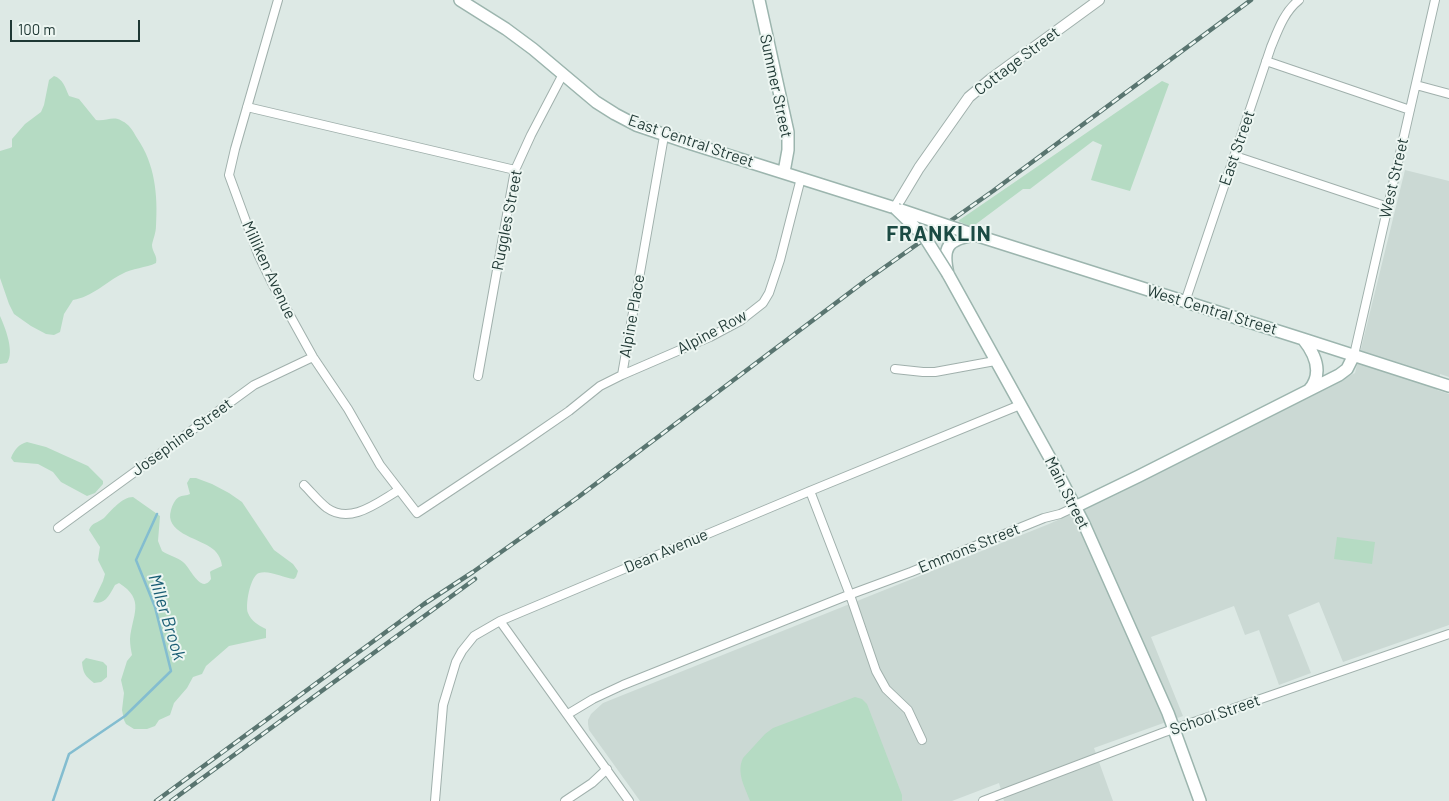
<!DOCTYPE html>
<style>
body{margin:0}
#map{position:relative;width:1449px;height:801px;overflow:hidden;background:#dde9e5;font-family:Barlow,sans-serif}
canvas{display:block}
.scale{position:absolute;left:10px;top:20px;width:130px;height:22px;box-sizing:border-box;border:2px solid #1f3834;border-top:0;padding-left:6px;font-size:15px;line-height:18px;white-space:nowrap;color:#1f3834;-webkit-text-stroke:4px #edf6f2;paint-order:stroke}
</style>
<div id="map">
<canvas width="1449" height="801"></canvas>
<div class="scale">100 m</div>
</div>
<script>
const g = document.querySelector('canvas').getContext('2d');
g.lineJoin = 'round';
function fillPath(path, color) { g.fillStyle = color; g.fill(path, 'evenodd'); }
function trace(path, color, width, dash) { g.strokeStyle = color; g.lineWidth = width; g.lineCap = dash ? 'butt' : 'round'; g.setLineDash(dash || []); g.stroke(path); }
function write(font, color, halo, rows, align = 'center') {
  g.font = font + ' Barlow,sans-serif'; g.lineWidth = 4; g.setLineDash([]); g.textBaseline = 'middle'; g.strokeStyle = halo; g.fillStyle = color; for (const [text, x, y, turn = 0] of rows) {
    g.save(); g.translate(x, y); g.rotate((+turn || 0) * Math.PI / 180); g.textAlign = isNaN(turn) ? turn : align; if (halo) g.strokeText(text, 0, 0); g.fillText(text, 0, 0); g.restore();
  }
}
fillPath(new Path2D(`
 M 1405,170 L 1449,181 L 1449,377 L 1440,374 L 1437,390 L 1449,394 L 1449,625 L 1343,662 L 1319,602 L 1288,615 L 1311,673 L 1279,685 L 1259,630 L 1245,635 L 1234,606 L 1151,637 L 1183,716 L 1094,748 L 1113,801 L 1004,801 L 999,783 L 952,801 L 640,801 L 589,730 L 588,724 L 588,720 L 591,714 L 603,703 L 1049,524 L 1094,504 L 1222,441 L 1355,373 Z`), '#cbd9d4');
fillPath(new Path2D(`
 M 54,76 C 63,79 65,87 69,96 L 79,99 L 96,120 C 105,122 113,115 122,121 C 129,124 133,131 137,138 C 155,164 158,195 156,226 C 156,233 153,239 152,245 C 152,252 158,256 156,263 C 146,268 132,268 122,274 C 106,282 92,297 73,300 L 64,314 L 60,332 L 54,335 L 46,334 L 31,326 L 14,314 L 9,304 L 0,278 L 0,151 L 10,148 L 12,147 L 12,139 L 25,124 L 41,112 L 44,105 L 49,80 Z
 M 1162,81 L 1169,84 L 1130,191 L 1091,180 L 1102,145 L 1093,141 L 1030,189 L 1023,189 L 972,227 L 958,221 Z
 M 0,316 C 5,327 15,352 7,363 L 0,364 Z
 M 27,442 L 46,447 L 88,466 L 103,481 L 103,484 L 95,493 L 87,496 L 61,482 L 53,472 L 38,464 L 14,462 L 11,458 C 14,450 19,444 27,442 Z
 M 190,478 L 196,478 L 212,484 L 229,493 L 242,502 L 274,550 L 293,564 L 298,571 L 296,577 L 294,579 C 283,578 270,570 259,573 C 250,576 245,606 248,613 C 251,621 258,625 266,629 L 266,638 L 229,646 L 206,666 L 202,674 L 193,677 L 187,688 L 174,703 L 170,715 L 159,720 L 155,726 L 147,729 L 134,729 L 126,724 L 124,720 L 122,710 L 124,693 L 121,680 L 127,661 L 132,655 C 131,650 130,645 130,639 C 132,615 146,600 119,583 L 115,585 C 110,594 105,606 93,602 L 103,581 L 105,574 L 98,560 L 100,547 L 89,530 C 92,522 98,523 104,518 C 112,510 122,497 133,497 L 160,516 L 158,541 L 162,551 C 168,555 177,557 183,562 C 190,567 201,595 211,579 L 210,572 L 211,571 L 222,566 C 221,558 217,551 210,547 C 197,538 164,532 171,510 C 172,506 175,499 179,497 C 182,495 187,496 190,494 L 187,483 Z
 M 1337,537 L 1375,542 L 1372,564 L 1334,559 Z
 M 86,658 L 103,662 L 107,666 L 107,677 L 101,682 L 94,683 C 85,676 83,673 82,662 Z
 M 855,697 L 862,699 L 867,704 L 902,795 L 902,801 L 750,801 C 745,787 736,773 743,758 L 765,734 L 773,728 Z`), '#b5dbc3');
trace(new Path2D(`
 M 53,801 L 69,754 L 125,716 L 171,671 L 155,607 L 136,560 L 157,514`), '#83bdd0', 2.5);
const minor = new Path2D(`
 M 278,0 L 235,149 L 229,175 L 258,254 L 272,283 L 313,357 L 348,409 L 380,465 L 417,513 L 521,444 L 569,411 L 600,386 L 622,375 L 664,136
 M 1266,61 L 1410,110
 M 1416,85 L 1449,94
 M 247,107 L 515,170
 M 1235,156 L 1388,207
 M 1185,302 L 1271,47 C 1278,30 1284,12 1299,0
 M 1354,355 L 1435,0
 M 895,369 L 923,372 L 935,372 L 995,361
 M 622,375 L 710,337 L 740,321 L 763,303 L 769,293 L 780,260 L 801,178
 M 478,376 L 515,170 L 531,135 L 563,74
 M 304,485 C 312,493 319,502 327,508 C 351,525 378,502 399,490
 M 810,491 L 850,595 L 876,671 L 886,689 L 908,710 L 922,740
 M 58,528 L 254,385 L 313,357
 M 500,621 L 629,801
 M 568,714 L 593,699 L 623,685 L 846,596 L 911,572 L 1044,518 L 1060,514 L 1075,507
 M 435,801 L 443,705 L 456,662 L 462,651 L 474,636 L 500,621 L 810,491 L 1020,405
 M 565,801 L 592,783 L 607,769
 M 983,801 L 1162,733 L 1449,634`);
const tertiary = new Path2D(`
 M 895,208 L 919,168 L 969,97 L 992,78 L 1099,0`);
const secondary = new Path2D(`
 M 460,0 L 506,29 L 533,49 L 596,102 L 615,114 L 636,125 L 689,143 L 895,208
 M 759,0 L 788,132 L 788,150 L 784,172
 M 1303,339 C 1315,354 1324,373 1309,390
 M 1075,507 L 1139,476 L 1339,375 L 1347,369 L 1354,355
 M 1200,801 L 1168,713 L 1084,524 L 1051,460 L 948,274 C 942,248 947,239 975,235 L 1303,339 L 1449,386`);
trace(minor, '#a0b0ac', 10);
trace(tertiary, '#a0b0ac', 12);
trace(secondary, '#9cb5ae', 14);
trace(minor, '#fff', 8);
trace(tertiary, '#fff', 10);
trace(secondary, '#fff', 11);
const rail = new Path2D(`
 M 156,801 L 424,604 L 473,572 L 577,498 L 865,281 L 993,191 L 1251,0
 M 171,801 L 475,579`);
trace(rail, '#597570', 4.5);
trace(rail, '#edf6f2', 2.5, [8]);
const secondaryBridge = new Path2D(`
 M 895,208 L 924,236 L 948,274
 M 901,210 L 975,235`);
trace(secondaryBridge, '#9cb5ae', 14, []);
trace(secondaryBridge, '#fff', 11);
write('16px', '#1f3834', '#edf6f2', [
 ["Cottage Street",1017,61,-37],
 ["Summer Street",776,86,78],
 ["East Central Street",691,141,19],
 ["East Street",1237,148,-71],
 ["West Street",1394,178,-77],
 ["Ruggles Street",507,220,-79],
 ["Milliken Avenue",269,270,65],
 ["West Central Street",1212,310,17],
 ["Alpine Place",632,316,-80],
 ["Alpine Row",712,332,-28],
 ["Josephine Street",182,437,-36],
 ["Main Street",1067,493,63],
 ["Emmons Street",969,548,-22],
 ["Dean Avenue",666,551,-23],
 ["School Street",1215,715,-19]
]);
write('italic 18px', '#195d74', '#edf6f2', [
 ["Miller Brook",167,617,73]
]);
g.letterSpacing = '1px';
write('bold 21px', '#1b4a43', '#edf6f2', [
 ["FRANKLIN",939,234]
]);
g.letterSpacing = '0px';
</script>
